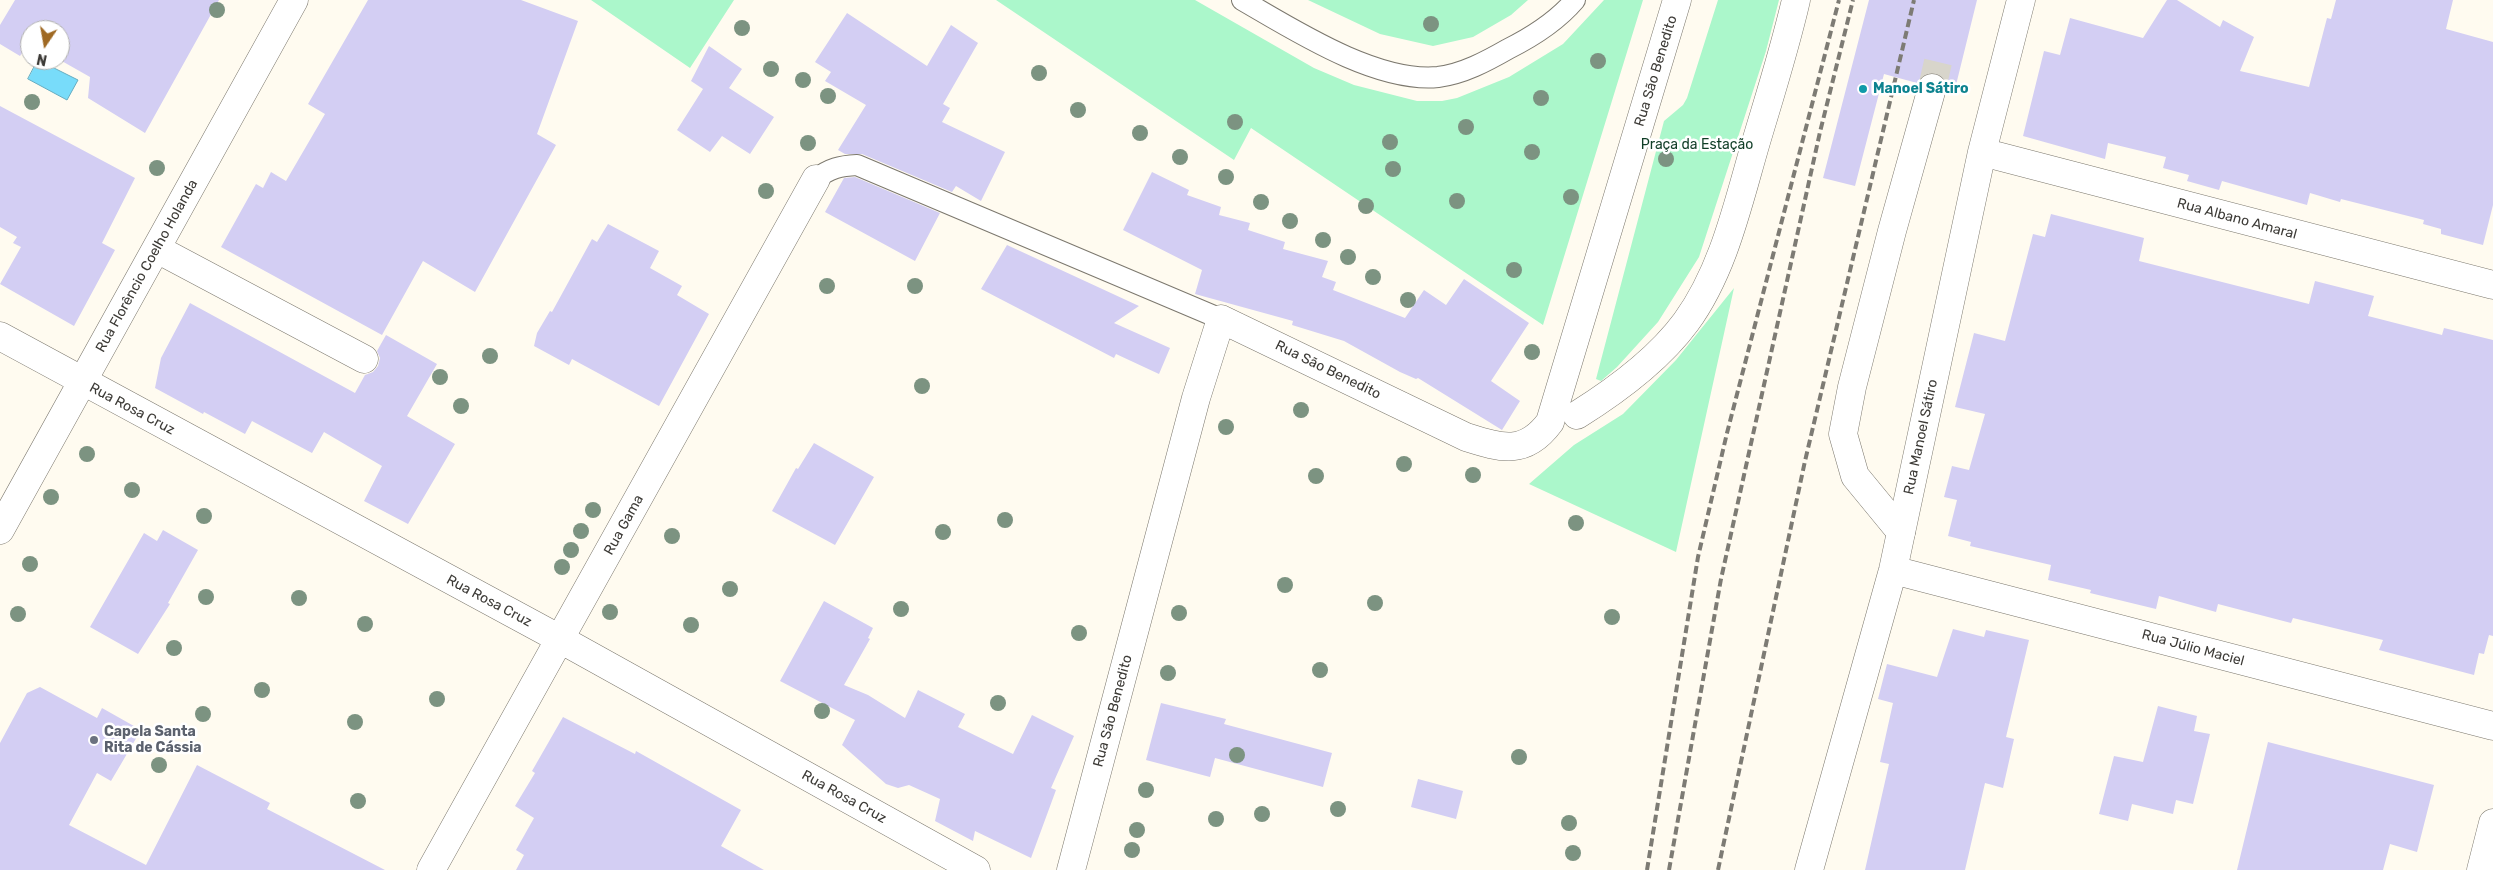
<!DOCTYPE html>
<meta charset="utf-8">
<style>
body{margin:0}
#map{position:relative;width:2493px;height:870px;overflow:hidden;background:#fffbf0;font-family:Rubik,sans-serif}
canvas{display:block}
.north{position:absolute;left:20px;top:20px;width:50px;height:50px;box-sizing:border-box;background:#fff;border:1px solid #b1b1af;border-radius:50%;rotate:192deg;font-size:14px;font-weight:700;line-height:20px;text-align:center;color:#3d3b37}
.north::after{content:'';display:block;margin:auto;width:18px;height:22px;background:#9f6923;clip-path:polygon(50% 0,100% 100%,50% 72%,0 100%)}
</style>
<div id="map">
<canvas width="2493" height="870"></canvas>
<div class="north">N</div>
</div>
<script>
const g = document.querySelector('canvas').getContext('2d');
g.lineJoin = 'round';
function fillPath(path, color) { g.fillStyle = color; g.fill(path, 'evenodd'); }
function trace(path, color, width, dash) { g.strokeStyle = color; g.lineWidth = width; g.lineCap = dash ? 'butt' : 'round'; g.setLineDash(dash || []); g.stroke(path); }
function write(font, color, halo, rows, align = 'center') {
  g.font = font + ' Rubik,sans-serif'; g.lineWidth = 5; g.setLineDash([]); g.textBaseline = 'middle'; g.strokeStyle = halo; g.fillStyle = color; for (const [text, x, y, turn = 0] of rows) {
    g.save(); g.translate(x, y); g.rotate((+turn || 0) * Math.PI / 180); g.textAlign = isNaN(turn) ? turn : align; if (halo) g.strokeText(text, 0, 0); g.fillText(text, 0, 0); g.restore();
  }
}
fillPath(new Path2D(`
 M 591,0 L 734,0 L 690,68 Z
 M 996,0 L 1195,0 L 1314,68 L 1354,85 L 1417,101 L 1442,101 L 1457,98 L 1509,77 L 1563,44 L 1604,0 L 1643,0 L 1543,325 L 1251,128 L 1234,160 Z
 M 1308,0 L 1528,0 L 1511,15 L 1473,37 L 1433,46 L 1380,34 Z
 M 1718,0 L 1779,0 L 1766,51 L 1699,257 L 1658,322 L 1617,367 L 1601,381 L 1596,379 L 1664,121 L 1683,105 L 1687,98 Z
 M 1734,288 L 1676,552 L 1529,484 L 1574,445 L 1623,414 L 1676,360 Z`), '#abf7cb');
const water = new Path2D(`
 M 38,60 L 78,80 L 67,100 L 28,79 Z`);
fillPath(water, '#78dcfa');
trace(water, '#66acc0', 1);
fillPath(new Path2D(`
 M 15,0 L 219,0 L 145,133 L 88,98 L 90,77 L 60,60 L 60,30 L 30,30 L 30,42 L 20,56 L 0,44 L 0,25 Z
 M 368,0 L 521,0 L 578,21 L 537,134 L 556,145 L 475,292 L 423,261 L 382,335 L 221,247 L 256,184 L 263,188 L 271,172 L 286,181 L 325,114 L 308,104 Z
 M 1869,0 L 1977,0 L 1954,93 L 1947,92 L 1947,85 L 1943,77 L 1936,73 L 1929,73 L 1921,77 L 1917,83 L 1884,74 L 1855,186 L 1823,178 Z
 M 2167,0 L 2177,0 L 2220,27 L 2223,20 L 2254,37 L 2240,71 L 2309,87 L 2327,18 L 2331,19 L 2336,0 L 2453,0 L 2446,29 L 2493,42 L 2493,205 L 2483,245 L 2441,234 L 2441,229 L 2423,224 L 2424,220 L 2341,199 L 2340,202 L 2310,193 L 2307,205 L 2222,181 L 2219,190 L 2187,181 L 2189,175 L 2163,168 L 2166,157 L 2108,143 L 2105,159 L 2023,136 L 2044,51 L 2060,55 L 2070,18 L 2143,38 Z
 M 847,13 L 927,66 L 951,25 L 978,43 L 943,104 L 950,108 L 942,122 L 1005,152 L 981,201 L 956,186 L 952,192 L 862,154 L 845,154 L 838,150 L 866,105 L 825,81 L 831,72 L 815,62 Z
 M 709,46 L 742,69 L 729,88 L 774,117 L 750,154 L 722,136 L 710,152 L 677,130 L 703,89 L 691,81 Z
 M 0,106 L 135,178 L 102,243 L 115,250 L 74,326 L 0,284 L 21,247 L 13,243 L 17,237 L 0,227 Z
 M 1152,172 L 1189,190 L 1187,195 L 1221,207 L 1219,215 L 1250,223 L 1248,230 L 1285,242 L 1283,249 L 1328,261 L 1322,277 L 1336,282 L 1333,290 L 1405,318 L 1424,290 L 1446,305 L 1464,279 L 1529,323 L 1491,381 L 1520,401 L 1502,430 L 1418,378 L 1416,379 L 1400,372 L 1344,341 L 1292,325 L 1293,321 L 1195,294 L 1202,270 L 1123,230 Z
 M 855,177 L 940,213 L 915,261 L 825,212 L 844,178 Z
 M 2051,214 L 2144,238 L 2139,261 L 2309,304 L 2315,281 L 2374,296 L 2368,316 L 2442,335 L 2444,328 L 2493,340 L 2493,636 L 2489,635 L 2484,654 L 2479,653 L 2474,675 L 2379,650 L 2383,640 L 2293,618 L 2291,623 L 2218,604 L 2216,612 L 2159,596 L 2156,609 L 2090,593 L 2091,590 L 2048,580 L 2051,565 L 1970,546 L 1971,542 L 1948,536 L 1957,500 L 1944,497 L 1952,466 L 1969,470 L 1985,414 L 1955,407 L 1974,333 L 2005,341 L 2033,234 L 2045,237 Z
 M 608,224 L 659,251 L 650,268 L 682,286 L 677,295 L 709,314 L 659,406 L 572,359 L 569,365 L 534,346 L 537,333 L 550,311 L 552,312 L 592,239 L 597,242 Z
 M 1007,245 L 1139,306 L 1114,323 L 1170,348 L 1159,374 L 1116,354 L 1114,358 L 981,289 Z
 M 190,303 L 355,393 L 365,375 L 373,372 L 378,366 L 380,358 L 377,351 L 386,335 L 437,364 L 407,416 L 455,444 L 408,524 L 364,501 L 382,466 L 324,432 L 312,453 L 252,421 L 245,434 L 204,412 L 203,414 L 155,388 L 161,358 Z
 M 814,443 L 874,477 L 835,545 L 772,511 L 796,468 L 798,469 Z
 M 163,530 L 198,550 L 168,603 L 170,604 L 138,654 L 90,627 L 144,533 L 157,541 Z
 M 824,601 L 873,628 L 868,638 L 870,639 L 844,685 L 868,695 L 905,718 L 918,690 L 965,714 L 958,727 L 1013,754 L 1032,715 L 1074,736 L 1051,788 L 1056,790 L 1031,858 L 975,831 L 973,841 L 935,821 L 940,799 L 909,785 L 898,788 L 886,784 L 842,745 L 855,720 L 780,681 Z
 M 1953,629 L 1984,637 L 1986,630 L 2029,640 L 2006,737 L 2014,739 L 2003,788 L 1985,783 L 1965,870 L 1865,870 L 1889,764 L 1880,762 L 1893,703 L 1878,699 L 1887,664 L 1937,677 Z
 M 40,687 L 97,718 L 102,708 L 141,730 L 111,781 L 97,773 L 69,825 L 146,865 L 197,765 L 270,803 L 267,809 L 385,870 L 0,870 L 0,743 L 27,693 Z
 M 1161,703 L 1226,719 L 1224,724 L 1332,753 L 1323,787 L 1215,758 L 1210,777 L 1146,760 Z
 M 2158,706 L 2197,716 L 2194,731 L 2210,734 L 2193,804 L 2176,800 L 2173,814 L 2132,804 L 2128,821 L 2099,814 L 2114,756 L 2143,762 Z
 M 563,717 L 635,754 L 636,751 L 741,810 L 721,846 L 764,870 L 516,870 L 524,855 L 516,850 L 534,818 L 515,806 L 535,773 L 532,771 Z
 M 2268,742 L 2434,785 L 2417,852 L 2390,844 L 2383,870 L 2237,870 Z
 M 1418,779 L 1463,791 L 1456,819 L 1411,807 Z`), '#d3cef3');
trace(new Path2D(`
 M 1932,88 L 1938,62`), '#d8d5cb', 28, [28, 14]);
const service = new Path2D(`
 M 1242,0 C 1294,30 1376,83 1438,77 C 1463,74 1487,61 1508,49 C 1532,37 1558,20 1575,0
 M 816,179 C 830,168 840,166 857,165 L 1221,319`);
const pedestrian = new Path2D(`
 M 1577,415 C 1617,390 1658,360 1686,322 C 1724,270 1738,203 1756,142 C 1770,95 1785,48 1796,0
 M 1901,532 L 1855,476 L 1843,434 L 1852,387 L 1892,231 L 1932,88`);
const minor = new Path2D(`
 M 1982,152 L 2493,285
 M 157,249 L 364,359
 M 0,336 L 560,639 L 976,870
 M 0,530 L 294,0
 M 1893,570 L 2493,726
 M 431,870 L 816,179
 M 1071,870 L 1196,398 L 1221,319 L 1466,437 C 1501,448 1525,456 1550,422 L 1677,0
 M 1809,870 L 1893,570 L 1982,152 L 2021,0
 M 2481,870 L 2493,823`);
trace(service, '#7c786e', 22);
trace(pedestrian, '#7c786e', 29);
trace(minor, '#7c786e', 29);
trace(service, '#fff', 20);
trace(pedestrian, '#fff', 28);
trace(minor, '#fff', 28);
trace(new Path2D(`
 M 1647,870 L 1698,557 L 1727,433 L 1839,0
 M 1669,870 L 1721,579 L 1820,132 L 1853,0
 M 1718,870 L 1805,461 L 1914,0`), '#7d7b74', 4, [8, 4]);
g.fillStyle = '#7c9381';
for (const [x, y] of [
 [217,10],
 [1431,24],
 [742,28],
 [1598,61],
 [771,69],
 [1039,73],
 [803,80],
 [828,96],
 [1541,98],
 [32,102],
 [1078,110],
 [1235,122],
 [1466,127],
 [1140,133],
 [1390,142],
 [808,143],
 [1532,152],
 [1180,157],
 [1666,159],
 [157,168],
 [1393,169],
 [1226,177],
 [766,191],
 [1571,197],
 [1457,201],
 [1261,202],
 [1366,206],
 [1290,221],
 [1323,240],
 [1348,257],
 [1514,270],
 [1373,277],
 [827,286],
 [915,286],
 [1408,300],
 [1532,352],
 [490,356],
 [440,377],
 [922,386],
 [461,406],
 [1301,410],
 [1226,427],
 [87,454],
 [1404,464],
 [1473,475],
 [1316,476],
 [132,490],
 [51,497],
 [593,510],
 [204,516],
 [1005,520],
 [1576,523],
 [581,531],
 [943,532],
 [672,536],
 [571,550],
 [30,564],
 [562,567],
 [1285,585],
 [730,589],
 [206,597],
 [299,598],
 [1375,603],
 [901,609],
 [610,612],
 [1179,613],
 [18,614],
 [1612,617],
 [365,624],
 [691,625],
 [1079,633],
 [174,648],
 [1320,670],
 [1168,673],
 [262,690],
 [437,699],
 [998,703],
 [822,711],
 [203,714],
 [355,722],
 [1237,755],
 [1519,757],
 [159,765],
 [1146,790],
 [358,801],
 [1338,809],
 [1262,814],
 [1216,819],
 [1569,823],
 [1137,830],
 [1132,850],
 [1573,853]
]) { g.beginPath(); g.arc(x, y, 8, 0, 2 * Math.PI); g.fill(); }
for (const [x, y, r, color] of [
 [1863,89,5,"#0f9aa8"],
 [94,740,5,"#6b7280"]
]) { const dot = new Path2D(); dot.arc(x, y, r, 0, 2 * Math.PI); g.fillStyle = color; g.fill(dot); trace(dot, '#fff', 2); }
write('14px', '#3d3b37', '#fff', [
 ["Rua São Benedito",1656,71,-73],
 ["Rua Albano Amaral",2237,219,15],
 ["Rua Florêncio Coelho Holanda",147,266,-61],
 ["Rua São Benedito",1328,370,26],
 ["Rua Rosa Cruz",132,409,28],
 ["Rua Manoel Sátiro",1921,437,-78],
 ["Rua Gama",624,525,-61],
 ["Rua Rosa Cruz",489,601,28],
 ["Rua Júlio Maciel",2193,648,15],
 ["Rua São Benedito",1113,711,-75],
 ["Rua Rosa Cruz",844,797,29]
]);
write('bold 14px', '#0d838f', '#fff', [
 ["Manoel Sátiro",1873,89]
], 'left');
write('14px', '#103e27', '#fff', [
 ["Praça da Estação",1697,145]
]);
write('bold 14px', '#5b616d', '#fff', [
 ["Capela Santa",104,732],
 ["Rita de Cássia",104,748]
], 'left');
</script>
